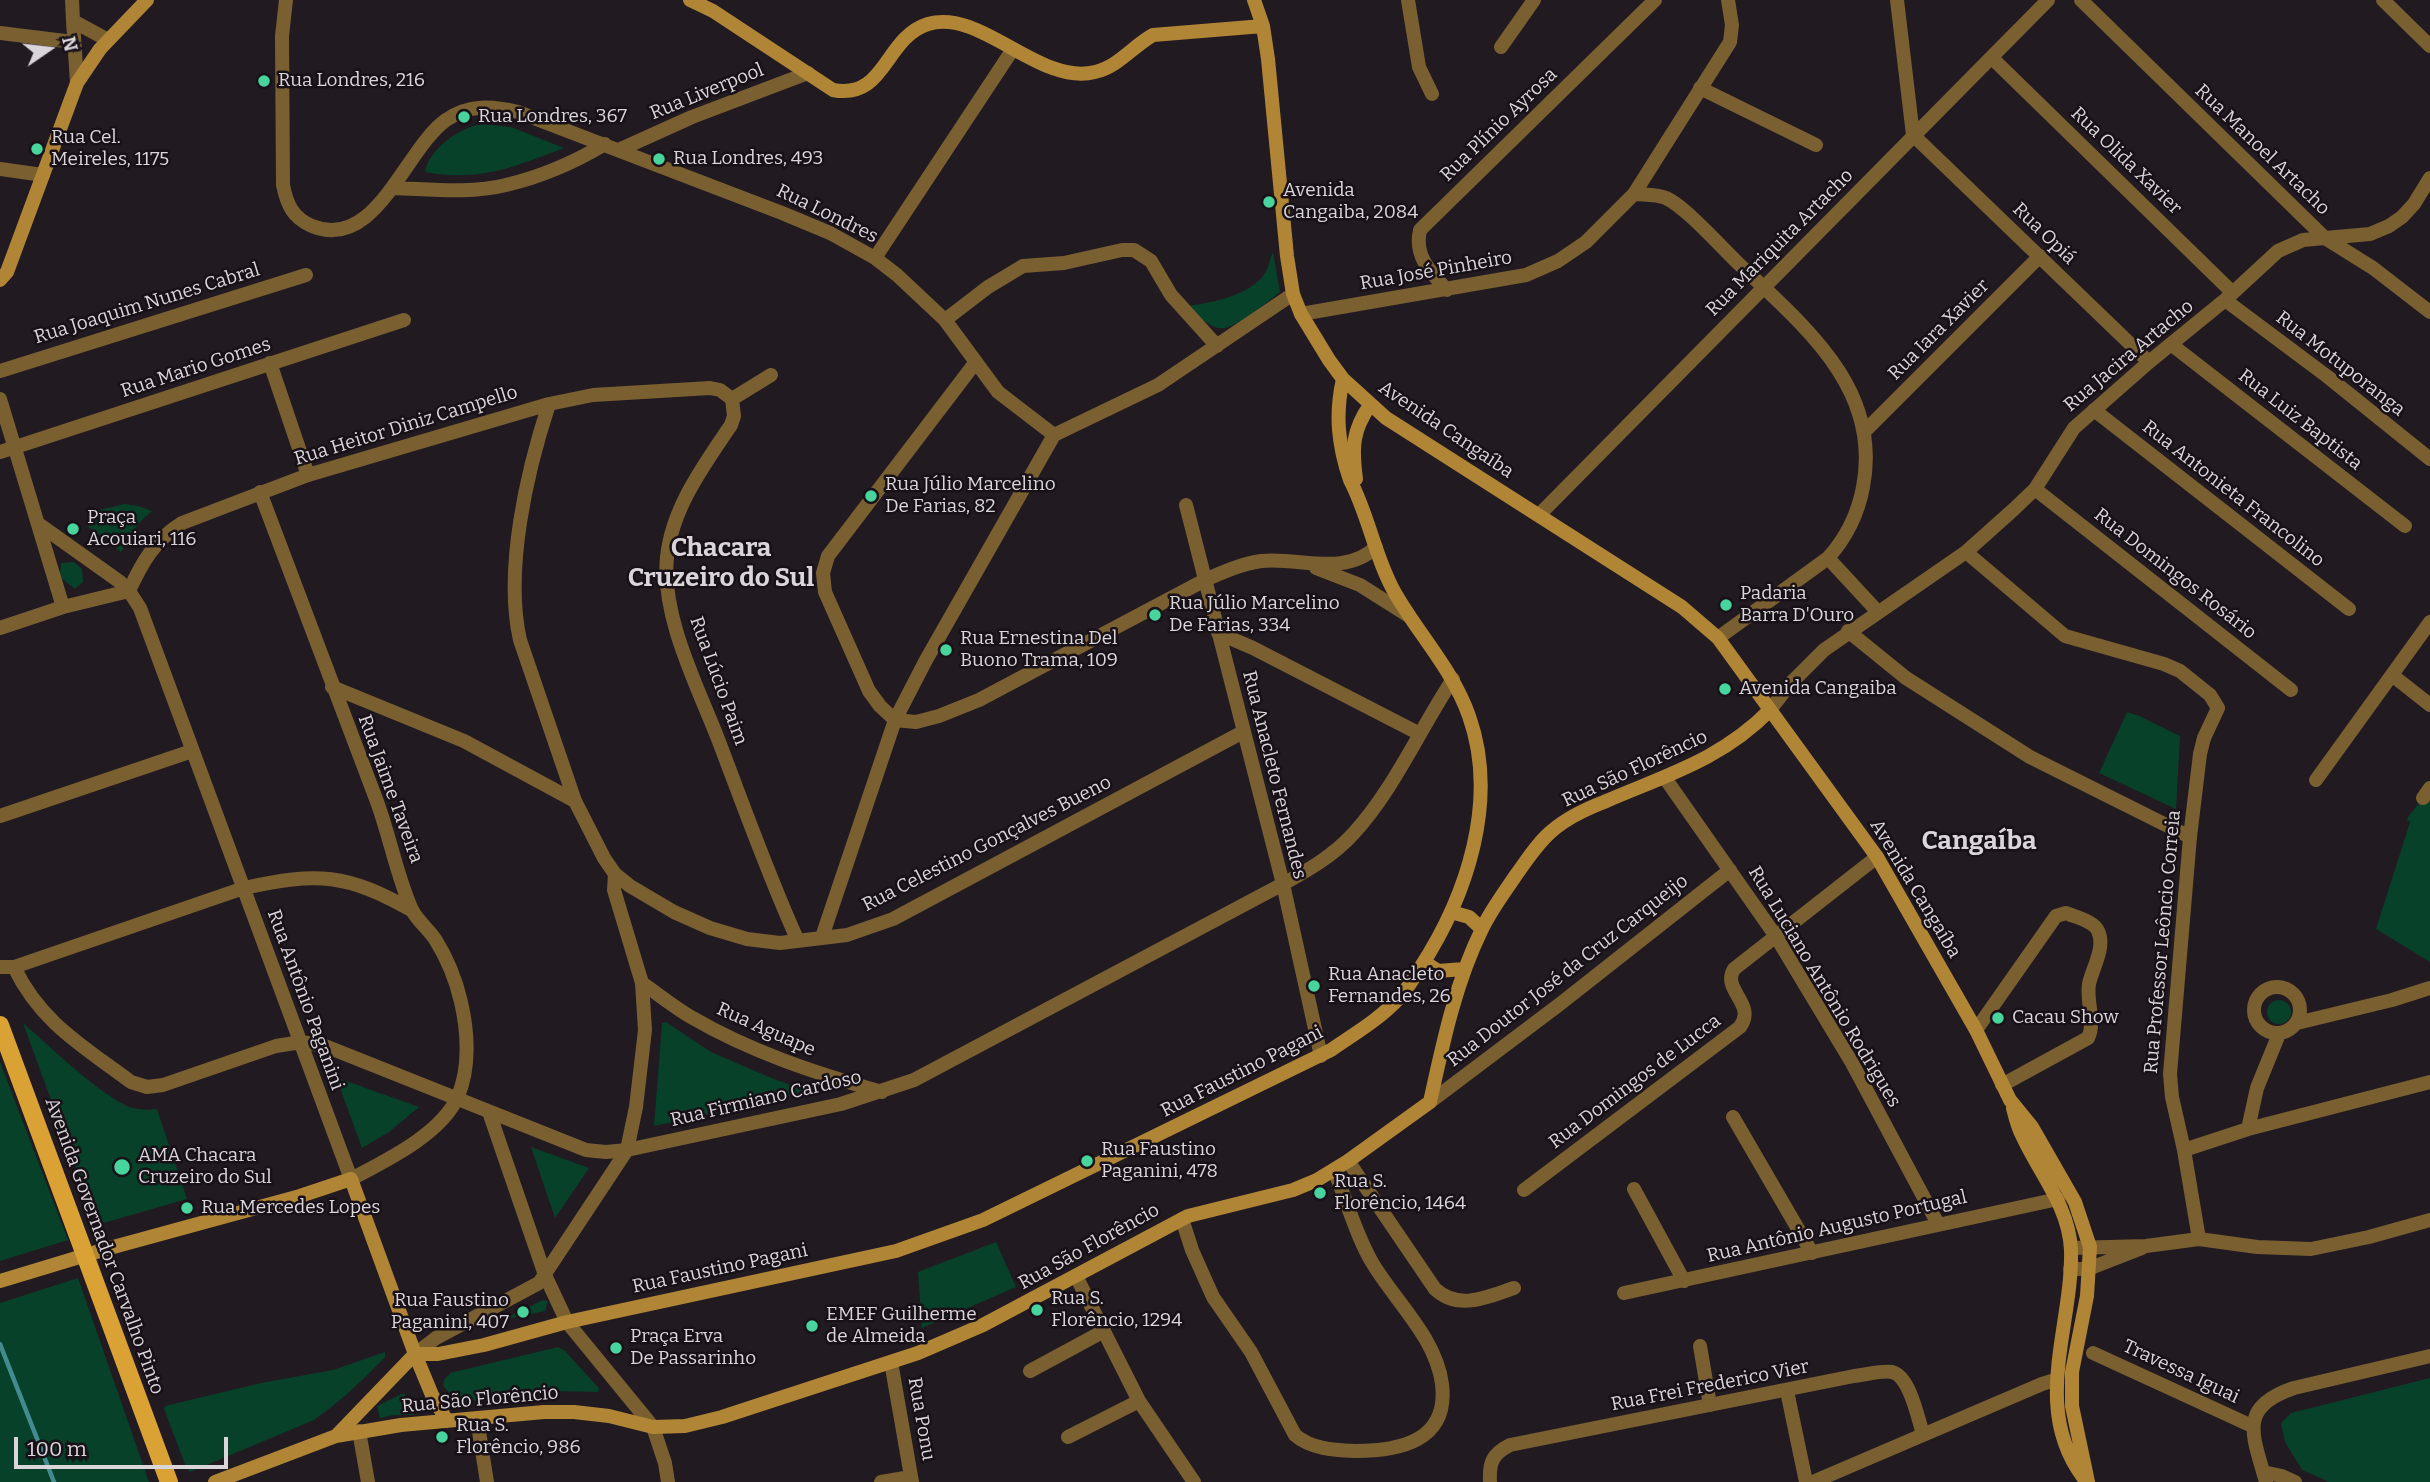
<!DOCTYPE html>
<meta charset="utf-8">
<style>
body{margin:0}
#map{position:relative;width:2430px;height:1482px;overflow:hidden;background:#211a21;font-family:Bitter,serif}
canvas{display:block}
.north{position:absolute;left:14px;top:14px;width:70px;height:70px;-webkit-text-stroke:5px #181118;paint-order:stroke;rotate:76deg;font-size:19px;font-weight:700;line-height:28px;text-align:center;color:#d9d5d9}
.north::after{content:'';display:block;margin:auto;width:24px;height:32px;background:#d9d5d9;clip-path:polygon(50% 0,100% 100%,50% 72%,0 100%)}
.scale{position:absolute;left:14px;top:1437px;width:214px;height:32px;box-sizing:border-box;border:4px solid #d9d5d9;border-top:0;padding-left:9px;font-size:21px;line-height:24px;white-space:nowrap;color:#d9d5d9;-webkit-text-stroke:5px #181118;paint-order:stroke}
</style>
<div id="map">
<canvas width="2430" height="1482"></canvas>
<div class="north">N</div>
<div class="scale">100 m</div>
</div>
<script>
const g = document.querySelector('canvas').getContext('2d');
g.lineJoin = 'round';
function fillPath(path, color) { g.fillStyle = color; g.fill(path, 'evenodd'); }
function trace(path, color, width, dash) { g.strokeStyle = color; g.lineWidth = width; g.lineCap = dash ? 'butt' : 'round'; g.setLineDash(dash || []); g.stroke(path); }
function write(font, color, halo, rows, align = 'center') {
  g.font = font + ' Bitter,serif'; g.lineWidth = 5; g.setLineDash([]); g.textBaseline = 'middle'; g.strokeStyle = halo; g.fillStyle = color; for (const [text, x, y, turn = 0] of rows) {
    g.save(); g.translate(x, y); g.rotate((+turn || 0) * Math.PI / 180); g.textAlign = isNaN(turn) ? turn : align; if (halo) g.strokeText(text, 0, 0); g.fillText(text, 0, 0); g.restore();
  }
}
fillPath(new Path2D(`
 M 481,124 L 511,127 L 564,148 C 514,167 480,182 425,172 C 429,149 459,128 481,124 Z
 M 1273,252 L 1280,292 C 1268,301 1233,332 1218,328 C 1206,325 1195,313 1186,306 C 1211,303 1250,296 1265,273 C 1269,267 1270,258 1273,252 Z
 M 125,504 L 138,506 L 152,511 L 138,524 L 121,552 L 85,524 L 99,510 Z
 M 74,562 L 82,569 L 83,582 L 75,589 L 60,577 L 61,563 Z
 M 2127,712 L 2139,716 L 2180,736 L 2176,809 L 2099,773 Z
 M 2430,789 L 2430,962 L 2376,929 L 2410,822 L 2407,820 L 2408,817 Z
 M2267 1012a12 12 0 1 1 24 0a12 12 0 1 1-24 0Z
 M 666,1022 L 711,1052 L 769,1077 L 809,1092 L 654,1126 L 662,1023 Z
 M 23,1023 C 53,1049 91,1087 125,1105 C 134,1110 146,1110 157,1109 L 187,1199 L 100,1224 L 95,1221 Z
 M 0,1062 L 68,1240 L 0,1261 Z
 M 336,1077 L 346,1081 L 419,1107 L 389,1132 L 362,1148 Z
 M 531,1147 L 589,1168 L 555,1218 Z
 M 996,1242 L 1016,1287 L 922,1328 L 918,1272 Z
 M 78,1278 L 149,1482 L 0,1482 L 0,1303 Z
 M 543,1300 L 548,1301 L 545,1311 L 499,1321 Z
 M 558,1347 L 565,1351 L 596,1385 L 599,1388 L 598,1392 L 547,1391 L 470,1401 L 454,1398 L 443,1386 L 444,1380 L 450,1373 Z
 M 385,1352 L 385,1357 C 363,1380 340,1402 314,1420 L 190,1472 L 186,1467 L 164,1409 L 165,1406 L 261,1383 L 333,1370 Z
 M 2430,1378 L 2430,1482 L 2329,1482 L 2302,1470 L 2285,1442 L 2281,1423 L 2291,1413 Z
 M 404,1393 L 413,1415 L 393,1415 L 380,1418 L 377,1406 Z`), '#074129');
trace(new Path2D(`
 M 0,1344 L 54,1482`), '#438b90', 4.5);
trace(new Path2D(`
 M 72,0 L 73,21
 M 286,0 L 282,36 L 283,185 C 287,205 293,218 312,226 C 376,252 405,149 446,120 C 469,104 492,106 518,112 L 782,213 L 830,233 L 875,258 L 897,275 L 945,320 L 998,392 L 1054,435
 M 1408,0 L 1419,67 L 1432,94
 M 1897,0 L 1913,135
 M 2081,0 L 2325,238 L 2373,268 L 2430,312
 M 2383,0 L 2430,46
 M 0,33 L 73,42
 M 1501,47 L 1534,0
 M 1992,58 L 2232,292
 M 77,83 L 73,21 L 108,40
 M 1700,88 L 1816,145
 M 1913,135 L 2149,362
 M 621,149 L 692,117 L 808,73
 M 0,169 L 43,175
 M 393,188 C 429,189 470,194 506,185 C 540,177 575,162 605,144
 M 1634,194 C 1645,195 1656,194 1666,198 C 1686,207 1723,249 1741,266 C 1805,327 1882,389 1863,487 C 1858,514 1846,538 1828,558 L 1718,638
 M 875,258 L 1013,49
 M 1447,290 C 1430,272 1414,256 1420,230 L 1655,0
 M 2225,300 L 2328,377 L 2430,459
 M 1301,314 L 1526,275 L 1558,261 L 1586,242 L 1634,194 L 1730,42 L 1732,25 L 1728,0
 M 945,320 L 988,287 L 1023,266 L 1064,263 L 1122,250 L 1134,250 L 1151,261 L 1171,295 L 1217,346
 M 2172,345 L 2405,526
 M 270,363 L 308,475
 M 975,363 L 828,556 L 823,573 L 825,592 L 869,691 L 880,706 L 895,720 L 916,722 L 939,716 L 979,700 L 1205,580 C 1223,572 1241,564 1261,561 C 1300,557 1345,577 1376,547
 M 0,371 L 306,275
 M 771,375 L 732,399 L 734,416 L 731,425 C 704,465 672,508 667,557 C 661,616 697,685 718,739 C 744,807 768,875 798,941
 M 0,399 L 63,607
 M 549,404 C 527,471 504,570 520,640 L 575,801 L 604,858 L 615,874 L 630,886 L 674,912 L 710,928 L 747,939 L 780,943 L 847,935 L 893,919 L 1243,732
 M 2094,410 L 2349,609
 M 1865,431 L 2040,256
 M 1054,435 L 1158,385 L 1293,294
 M 0,452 L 404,320
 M 2035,489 L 2291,690
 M 1186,505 L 1283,884 L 1321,1056
 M 1540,514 L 2048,0
 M 40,525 L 120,582 L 129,591 L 140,608 L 351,1179 C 385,1161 442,1134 458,1096 C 470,1068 468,1032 461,1002 C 456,980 447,958 435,939 C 428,929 417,920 412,910 C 397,877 389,833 376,799 C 338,696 298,594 260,492
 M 1966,552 L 2065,636 L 2164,664 L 2180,671 L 2210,695 L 2218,708 L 2204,738 L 2200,754 L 2190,837 L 2170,1074 L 2172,1097 L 2184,1150 L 2199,1239
 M 1828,558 L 1878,612
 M 1316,568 L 1360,585 L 1409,616
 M 129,591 C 142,562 155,540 182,523 L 308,475 L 549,404 L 593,395 L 710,388 L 720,390 L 732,399
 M 0,628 L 63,607 L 129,591
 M 1848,631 L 1906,678 L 2030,757 L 2190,837
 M 1218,633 L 1253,648 L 1418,733
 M 2392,675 L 2430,705
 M 332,687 L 464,741 L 575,801
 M 1770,710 L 1790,684 L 1824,650 L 1966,552 L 2013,510 L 2035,489 L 2074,428 L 2149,362 L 2225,300 L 2278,251 L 2303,240 L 2370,234 L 2389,226 L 2402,217 L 2414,204 L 2430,178
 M 1665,778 L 1775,935 L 1852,1063 L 1938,1224
 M 2316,780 L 2430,622
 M 2423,798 L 2430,788
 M 0,816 L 192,751
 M 822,937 L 895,720 L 926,660 L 1054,435
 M 0,967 L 14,967 L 244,888 C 318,872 346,873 413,911
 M 14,967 C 41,1023 83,1046 131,1082 L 147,1087 L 163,1085 L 276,1046 L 301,1042 L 325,1046 L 586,1150 L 606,1152 L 627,1150 L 841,1104 L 914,1080 L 1283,884 C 1308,870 1333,856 1353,834 C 1393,791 1420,729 1453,679
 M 642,983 C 658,994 674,1007 691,1017 C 751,1052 815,1073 882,1092
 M2254 1010a23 23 0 1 1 46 0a23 23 0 1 1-46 0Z
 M 2297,1023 L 2392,1000 L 2430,988
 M 1976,1030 L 2056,916 L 2066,913 C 2075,917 2094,921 2098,931 C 2106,947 2092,969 2089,984 C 2086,1002 2096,1022 2088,1038 L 2002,1085
 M 1430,1102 L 1560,1004 L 1730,870
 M 489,1112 L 545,1275 L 567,1322 L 653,1427 L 665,1463 L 668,1482
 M 1733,1117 L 1812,1253
 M 2248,1129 L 2257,1088 L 2279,1034
 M 2184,1150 L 2248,1129 L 2430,1082
 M 1348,1161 L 1435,1289 C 1459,1311 1487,1297 1514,1288
 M 1634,1189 L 1684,1281
 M 1524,1190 L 1740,1027 C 1757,1004 1721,990 1734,969 L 1877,857
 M 1182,1219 L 1192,1250 L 1213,1297 L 1251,1352 L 1295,1435 C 1311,1449 1334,1450 1355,1451 C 1400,1451 1449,1441 1442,1384 C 1436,1338 1396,1302 1373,1264 C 1357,1238 1346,1199 1334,1170
 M 2071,1248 L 2146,1246 L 2199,1239 L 2257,1247 L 2311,1249 L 2369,1237 L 2430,1220
 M 2070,1269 L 2088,1269 L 2142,1248
 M 1076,1276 L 1139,1401 L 1194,1482
 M 1624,1293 L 2058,1199
 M 1700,1346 L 1710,1405
 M 2093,1353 L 2252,1426
 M 415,1354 L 436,1338 L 539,1283 L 627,1150 L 636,1107 L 645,1030 L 642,983 L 614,890 L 615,874
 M 891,1362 L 912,1482
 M 1030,1371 L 1104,1331
 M 1787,1391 L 1806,1482
 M 477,1419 L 487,1482
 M 359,1431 L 368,1482
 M 1068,1437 L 1139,1401
 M 2263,1472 L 2282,1476 L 2295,1482
 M 881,1482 L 911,1477
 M 1490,1482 C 1489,1463 1492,1454 1510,1445 L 1854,1376 C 1866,1375 1881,1370 1892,1372 C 1910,1376 1918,1419 1923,1434
 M 1813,1482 L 2042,1384 L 2055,1380
 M 2266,1482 C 2253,1435 2237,1407 2294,1388 L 2430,1356`), '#7a5f31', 14);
trace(new Path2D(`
 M 690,0 L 713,11 L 833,90 C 886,100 884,38 928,24 C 981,8 1039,86 1095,72 C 1118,67 1133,46 1153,35 L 1263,26
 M 1254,0 L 1263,26 L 1268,59 L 1287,256 L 1293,294 L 1301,314 L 1329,360 L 1343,379 L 1386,418 L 1682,607 L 1718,638 L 1877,857 L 1976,1030 L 2010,1100 L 2032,1127 L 2075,1202 L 2090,1247 L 2087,1296 L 2072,1372 L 2072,1406 L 2088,1482
 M 0,280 L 7,272 L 77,83 L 100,49 L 147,0
 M 1356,479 C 1352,448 1352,431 1370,405
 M 1451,912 L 1469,917 L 1482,929
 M 1424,962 L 1438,971 L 1464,969
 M 2013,1108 C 2015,1116 2017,1125 2021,1133 C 2038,1172 2069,1205 2071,1250 C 2073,1326 2031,1407 2083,1477
 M 0,1281 L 106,1249 L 300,1196 L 351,1179 L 415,1354 L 432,1395 L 447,1421
 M 336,1436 L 415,1354 L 438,1354 L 484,1345 L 567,1322 L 896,1251 L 983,1220 L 1331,1050 C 1354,1034 1380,1019 1399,998 C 1407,990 1413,978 1420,968 C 1467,896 1499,800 1469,716 C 1453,670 1419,635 1395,593 C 1375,558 1369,516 1350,480 C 1338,445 1335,414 1343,379
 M 215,1482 L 336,1436 L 401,1425 L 544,1412 L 574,1412 L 609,1416 L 653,1427 L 685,1426 L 722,1417 L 918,1353 L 983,1325 L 1188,1216 L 1293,1190 L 1317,1180 L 1348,1161 L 1430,1102 C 1443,1043 1455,984 1482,929 C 1491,910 1504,893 1516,875 C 1527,860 1538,842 1553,830 C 1567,818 1586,809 1604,802 C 1666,775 1721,760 1770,710`), '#b08535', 14);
trace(new Path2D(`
 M 0,1025 L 169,1482`), '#daa234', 18);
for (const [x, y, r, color] of [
 [264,81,7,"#47d49d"],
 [464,117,7,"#47d49d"],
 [37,149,7,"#47d49d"],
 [659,159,7,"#47d49d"],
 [1269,202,7,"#47d49d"],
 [871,496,7,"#47d49d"],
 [73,529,7,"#47d49d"],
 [1726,605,7,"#47d49d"],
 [1155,615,7,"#47d49d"],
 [946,650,7,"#47d49d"],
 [1725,689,7,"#47d49d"],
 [1314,986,7,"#47d49d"],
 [1998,1018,7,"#47d49d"],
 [1087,1161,7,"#47d49d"],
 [122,1167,9,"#47d49d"],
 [1320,1193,7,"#47d49d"],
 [187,1208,7,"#47d49d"],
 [1037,1310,7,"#47d49d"],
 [523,1312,7,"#47d49d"],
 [812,1326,7,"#47d49d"],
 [616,1348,7,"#47d49d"],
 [442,1437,7,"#47d49d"]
]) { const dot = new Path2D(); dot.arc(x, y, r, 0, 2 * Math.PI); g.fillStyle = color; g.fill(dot); trace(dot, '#181118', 2.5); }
write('19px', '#d9d5d9', '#181118', [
 ["Rua Londres, 216",278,81],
 ["Rua Londres, 367",478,117],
 ["Rua Cel.",51,138],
 ["Meireles, 1175",51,160],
 ["Rua Londres, 493",673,159],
 ["Avenida",1283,191],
 ["Cangaiba, 2084",1283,213],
 ["Rua Júlio Marcelino",885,485],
 ["De Farias, 82",885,507],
 ["Praça",87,518],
 ["Acouiari, 116",87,540],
 ["Padaria",1740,594],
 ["Barra D'Ouro",1740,616],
 ["Rua Júlio Marcelino",1169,604],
 ["De Farias, 334",1169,626],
 ["Rua Ernestina Del",960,639],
 ["Buono Trama, 109",960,661],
 ["Avenida Cangaiba",1739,689],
 ["Rua Anacleto",1328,975],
 ["Fernandes, 26",1328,997],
 ["Cacau Show",2012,1018],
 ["Rua Faustino",1101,1150],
 ["Paganini, 478",1101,1172],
 ["AMA Chacara",138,1156],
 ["Cruzeiro do Sul",138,1178],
 ["Rua S.",1334,1182],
 ["Florêncio, 1464",1334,1204],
 ["Rua Mercedes Lopes",201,1208],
 ["Rua S.",1051,1299],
 ["Florêncio, 1294",1051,1321],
 ["Rua Faustino",509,1301,"right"],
 ["Paganini, 407",509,1323,"right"],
 ["EMEF Guilherme",826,1315],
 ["de Almeida",826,1337],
 ["Praça Erva",630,1337],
 ["De Passarinho",630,1359],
 ["Rua S.",456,1426],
 ["Florêncio, 986",456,1448]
], 'left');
write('19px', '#d9d5d9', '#181118', [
 ["Rua Liverpool",707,92,-22],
 ["Rua Plínio Ayrosa",1499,125,-44],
 ["Rua Manoel Artacho",2262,150,44],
 ["Rua Olida Xavier",2126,161,44],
 ["Rua Londres",827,214,26],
 ["Rua Opiá",2044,234,44],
 ["Rua Mariquita Artacho",1780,243,-45],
 ["Rua José Pinheiro",1436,271,-10],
 ["Rua Joaquim Nunes Cabral",147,304,-17],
 ["Rua Iara Xavier",1939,330,-45],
 ["Rua Jacira Artacho",2129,356,-40],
 ["Rua Motuporanga",2340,364,38],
 ["Rua Mario Gomes",196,368,-18],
 ["Rua Luiz Baptista",2300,420,38],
 ["Rua Heitor Diniz Campello",406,426,-17],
 ["Avenida Cangaíba",1446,430,34],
 ["Rua Antonieta Francolino",2233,494,38],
 ["Rua Domingos Rosário",2175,574,38],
 ["Rua Lúcio Paim",718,681,70],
 ["Rua São Florêncio",1635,769,-25],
 ["Rua Anacleto Fernandes",1274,775,76],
 ["Rua Jaime Taveira",390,789,70],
 ["Rua Celestino Gonçalves Bueno",987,844,-27],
 ["Avenida Cangaíba",1915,889,59],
 ["Rua Professor Leôncio Correia",2163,942,-85],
 ["Rua Doutor José da Cruz Carqueijo",1568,971,-38],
 ["Rua Luciano Antônio Rodrigues",1824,987,59],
 ["Rua Antônio Paganini",305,1000,70],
 ["Rua Aguape",766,1030,24],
 ["Rua Faustino Pagani",1242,1072,-27],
 ["Rua Domingos de Lucca",1635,1082,-37],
 ["Rua Firmiano Cardoso",766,1099,-13],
 ["Rua Antônio Augusto Portugal",1837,1227,-13],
 ["Avenida Governador Carvalho Pinto",104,1246,70],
 ["Rua São Florêncio",1089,1247,-29],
 ["Rua Faustino Pagani",720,1269,-12],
 ["Travessa Iguai",2181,1372,25],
 ["Rua Frei Frederico Vier",1710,1386,-11],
 ["Rua São Florêncio",480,1400,-5],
 ["Rua Ponu",921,1419,80]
]);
write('bold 26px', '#d9d5d9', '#181118', [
 ["Chacara",721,549],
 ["Cruzeiro do Sul",721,579],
 ["Cangaíba",1979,842]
]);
</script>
